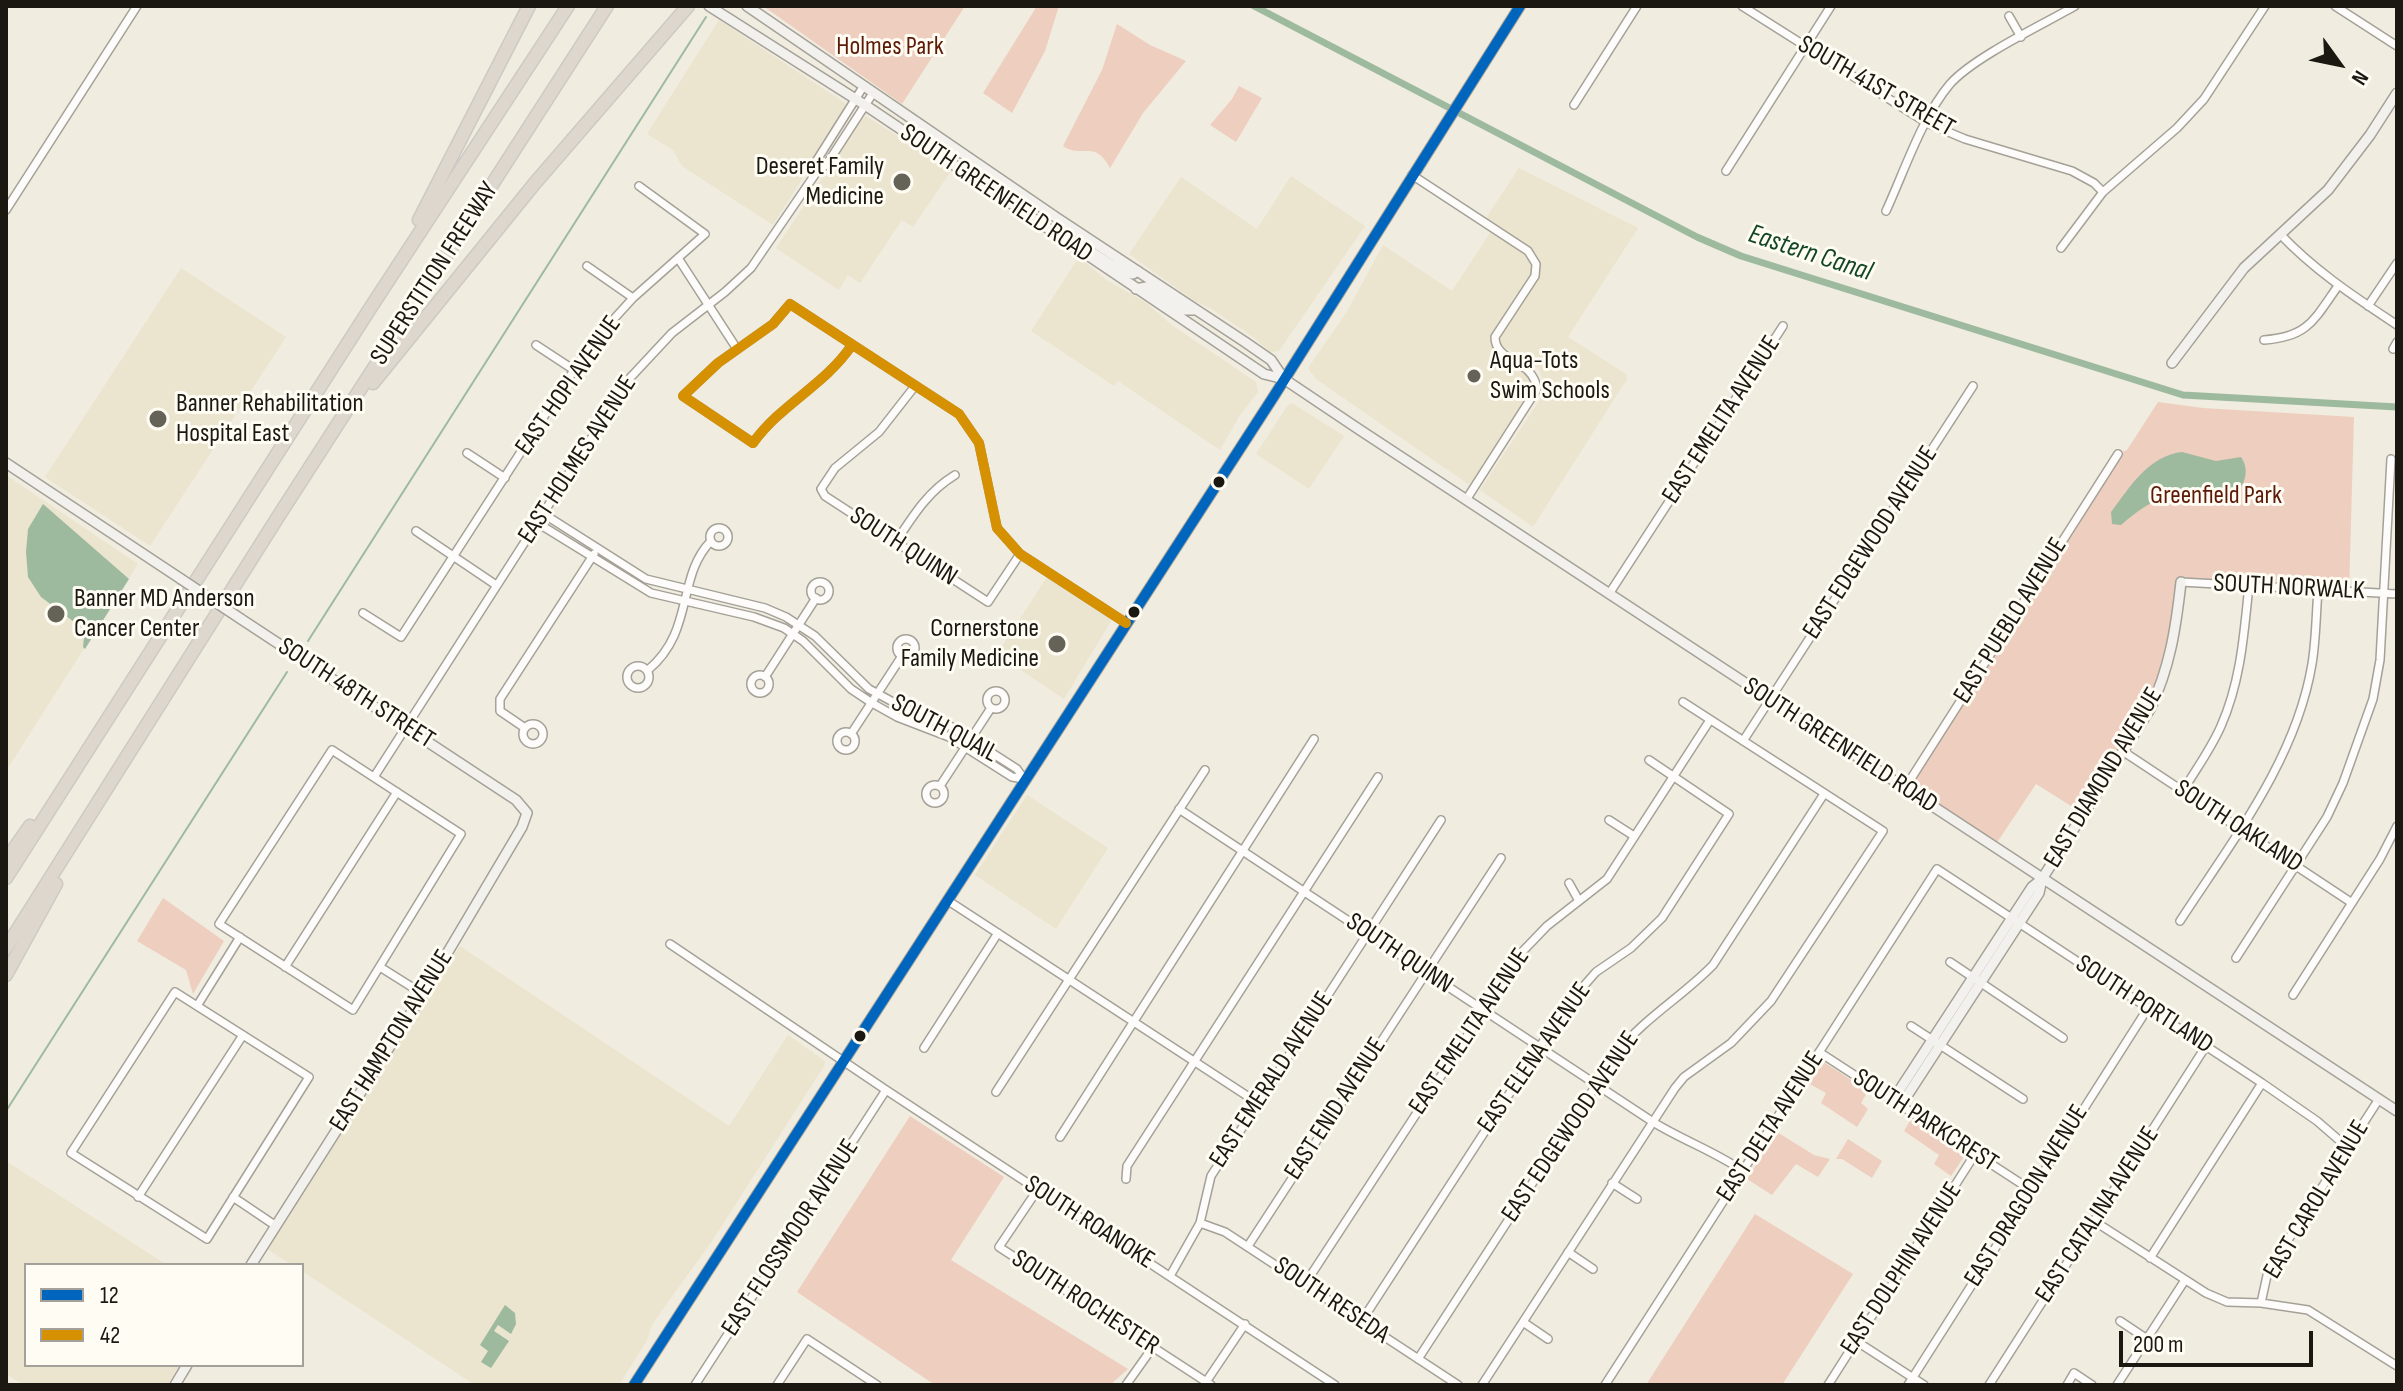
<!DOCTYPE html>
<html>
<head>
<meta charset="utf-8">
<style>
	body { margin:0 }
	#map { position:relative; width:2403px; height:1391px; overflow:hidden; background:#f0ecdf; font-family:"Sofia Sans Condensed",sans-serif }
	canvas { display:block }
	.frame { position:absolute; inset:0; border:8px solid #1a1810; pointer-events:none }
	.legend { position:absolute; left:24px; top:1263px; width:280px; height:104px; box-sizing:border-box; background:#fffcf4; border:2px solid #a3a199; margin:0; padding:10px 14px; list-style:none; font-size:24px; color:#1a1810 }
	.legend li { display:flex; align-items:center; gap:16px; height:40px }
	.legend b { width:40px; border:2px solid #a3a199 }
	.north { position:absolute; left:2299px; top:24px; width:80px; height:80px; -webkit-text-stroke:6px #fffcf4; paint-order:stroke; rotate:123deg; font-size:22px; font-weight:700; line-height:32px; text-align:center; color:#1a1810 }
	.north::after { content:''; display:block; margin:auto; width:28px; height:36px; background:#1a1810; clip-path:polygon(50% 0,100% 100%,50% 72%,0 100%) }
	.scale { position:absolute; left:2119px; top:1331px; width:194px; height:36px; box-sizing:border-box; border:4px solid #1a1810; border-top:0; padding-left:10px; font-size:24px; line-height:28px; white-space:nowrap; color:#1a1810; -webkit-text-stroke:6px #fffcf4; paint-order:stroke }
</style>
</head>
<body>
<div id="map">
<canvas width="2403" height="1391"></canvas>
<div class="frame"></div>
<ul class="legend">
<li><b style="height:10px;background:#0065bd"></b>12</li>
<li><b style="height:10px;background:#d69102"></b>42</li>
</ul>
<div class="north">N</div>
<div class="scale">200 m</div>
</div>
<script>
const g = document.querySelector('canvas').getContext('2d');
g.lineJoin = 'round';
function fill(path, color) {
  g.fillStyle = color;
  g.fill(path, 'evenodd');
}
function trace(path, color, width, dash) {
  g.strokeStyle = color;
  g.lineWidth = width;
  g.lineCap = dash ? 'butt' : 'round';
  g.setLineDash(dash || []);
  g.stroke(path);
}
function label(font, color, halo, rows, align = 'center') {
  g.font = font + ' "Sofia Sans Condensed",sans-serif';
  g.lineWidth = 6;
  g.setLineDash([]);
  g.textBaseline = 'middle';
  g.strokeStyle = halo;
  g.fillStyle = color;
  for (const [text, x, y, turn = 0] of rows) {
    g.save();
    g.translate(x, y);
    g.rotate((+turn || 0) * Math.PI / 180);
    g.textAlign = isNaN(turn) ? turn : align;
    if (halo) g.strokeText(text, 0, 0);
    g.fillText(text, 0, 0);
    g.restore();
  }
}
fill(new Path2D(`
	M 719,20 L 845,103 L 845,111 L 773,225 L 682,166 L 673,150 L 647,134 Z
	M 866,116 L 951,171 L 913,227 L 902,220 L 860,283 L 848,275 L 839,290 L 776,248 L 861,120 Z
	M 1519,168 L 1638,228 L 1568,337 L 1626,374 L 1627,379 L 1533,527 L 1480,490 L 1543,395 L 1545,387 L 1539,369 L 1507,348 L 1500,357 L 1529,376 L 1534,386 L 1473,481 L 1468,484 L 1316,379 L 1308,368 L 1346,313 L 1383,245 L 1452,291 L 1490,233 L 1486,218 Z
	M 1291,176 L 1365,226 L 1279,351 L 1270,352 L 1252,336 L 1210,308 L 1193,300 L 1129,254 L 1181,177 L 1257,229 Z
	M 1079,257 L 1106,280 L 1145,302 L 1173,326 L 1256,382 L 1258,392 L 1240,415 L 1220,450 L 1118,381 L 1114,386 L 1031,331 Z
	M 181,268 L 286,337 L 150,546 L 45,477 Z
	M 1292,403 L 1344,436 L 1309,489 L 1256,454 L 1288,405 Z
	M 6,475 L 138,564 L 6,771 Z
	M 1047,577 L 1109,617 L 1111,621 L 1064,699 L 997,654 Z
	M 1027,795 L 1108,848 L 1056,929 L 975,875 Z
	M 460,946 L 729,1126 L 788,1035 L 825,1061 L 824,1066 L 714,1238 L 653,1323 L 646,1342 L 619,1385 L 475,1385 L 302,1271 L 302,1265 L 292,1265 L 267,1249 Z
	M 6,1161 L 167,1265 L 26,1265 L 26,1365 L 180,1365 L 167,1385 L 24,1385 L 6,1374 Z`), '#ebe4ce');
fill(new Path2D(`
	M 763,6 L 965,6 L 902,104 Z
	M 1037,6 L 1059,6 L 1045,51 L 1012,113 L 983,93 Z
	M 1117,24 L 1150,45 L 1186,61 L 1143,113 L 1110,168 C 1095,139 1082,159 1063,146 L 1102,70 Z
	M 1239,86 L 1262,98 L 1236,142 L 1210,125 L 1232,99 Z
	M 2158,402 L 2203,408 L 2354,417 L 2349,592 L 2181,583 L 2162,684 L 2084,814 L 2036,784 L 1994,847 L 1905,788 L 2118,454 L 2127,450 Z
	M 163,898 L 224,941 L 193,994 L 186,970 L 137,941 Z
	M 1825,1063 L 1868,1091 L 1861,1103 L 1868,1109 L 1857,1127 L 1821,1103 L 1826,1093 L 1808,1083 L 1820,1064 Z
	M 910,1116 L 1004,1177 L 951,1260 L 1128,1369 L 1110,1385 L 935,1385 L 797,1292 Z
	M 1911,1119 L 1961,1153 L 1963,1158 L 1951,1176 L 1934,1164 L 1939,1155 L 1904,1131 Z
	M 1777,1132 L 1814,1155 L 1830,1159 L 1818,1177 L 1796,1164 L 1772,1195 L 1747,1179 Z
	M 1848,1139 L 1882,1161 L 1872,1178 L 1842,1159 L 1836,1159 Z
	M 1755,1214 L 1853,1274 L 1782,1385 L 1646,1385 Z`), '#eecebf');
fill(new Path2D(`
	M 2182,452 L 2216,461 L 2241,457 C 2246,464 2247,472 2244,481 C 2234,505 2214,496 2195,494 C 2187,493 2178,495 2170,496 C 2150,501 2136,512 2121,525 L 2112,524 L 2111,512 C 2130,487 2148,456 2182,452 Z
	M 43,504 L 129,579 L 85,649 L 83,647 L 84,637 L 82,628 L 41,597 L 28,577 L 26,552 L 28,529 Z
	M 505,1305 L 515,1313 L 516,1324 L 511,1334 L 498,1325 L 494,1331 L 509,1341 L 491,1368 L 481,1362 L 488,1351 L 480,1345 Z`), '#9dba9f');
trace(new Path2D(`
	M 308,641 L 706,17
	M 6,1111 L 287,672`), '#9dba9f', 2);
trace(new Path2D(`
	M 1254,6 L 1697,237 L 1741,256 L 2183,395 L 2397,407`), '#9dba9f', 7);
const street = new Path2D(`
	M 1742,6 L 1927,123 L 1965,139 L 2072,171 L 2094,183 L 2103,192
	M 2335,6 L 2397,46
	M 2009,16 L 2021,37
	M 1574,105 L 1637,6
	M 1726,171 L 1831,6
	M 816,173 L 817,160 L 863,87
	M 1412,175 L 1528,251 L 1536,264 L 1535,276 L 1495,337 C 1495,363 1533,358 1537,389 L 1466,500
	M 6,210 L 137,6
	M 1886,211 C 1904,172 1922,117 1950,84 C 1974,57 2042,25 2075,6
	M 2280,234 C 2315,271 2355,297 2397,325
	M 2061,248 L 2103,192 L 2177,128 L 2204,99 L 2265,6
	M 678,258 L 737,349
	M 587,266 L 633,298
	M 2368,306 L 2397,263
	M 2264,340 C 2308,337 2314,320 2338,286
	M 536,345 L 574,370
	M 852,345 C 824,386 782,403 753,443 L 683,396 L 718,363 L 773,324 L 790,304 L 959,414 L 979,443 L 997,528 L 1020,554 L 1126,623
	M 2393,349 L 2397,342
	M 915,386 L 879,432 L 835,468 L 821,489 L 825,496 L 988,602 L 1020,554
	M 467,453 L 505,478
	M 539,517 L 544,527 L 651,593 L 754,617 L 784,628 L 803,641 L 851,689 L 872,703 L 897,717 L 949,737 L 1012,777 L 1024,779
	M 539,517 L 550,518 L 646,579 L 765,608 L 786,617 L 815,636 L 869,689 L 904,708 L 950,726 L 1017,769 L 1024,779
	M710 537a9 9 0 1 1 18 0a9 9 0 1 1-18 0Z
	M 416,531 L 496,585
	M 895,543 C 913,516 927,492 955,475
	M 2181,582 L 2397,594
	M811 591a9 9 0 1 1 18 0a9 9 0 1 1-18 0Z
	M 1609,594 L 1783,326
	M 363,613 L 401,637 L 574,370 L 602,332 L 633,298 L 705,234 L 639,186
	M897 648a9 9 0 1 1 18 0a9 9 0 1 1-18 0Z
	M627 677a11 11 0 1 1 22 0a11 11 0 1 1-22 0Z
	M 648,670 C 695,631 676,577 711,541
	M751 684a9 9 0 1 1 18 0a9 9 0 1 1-18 0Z
	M 765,677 L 816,598
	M987 700a9 9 0 1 1 18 0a9 9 0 1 1-18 0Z
	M523 734a10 10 0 1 1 20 0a10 10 0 1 1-20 0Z
	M 525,728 L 500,711 L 500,699 L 594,554
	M837 741a9 9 0 1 1 18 0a9 9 0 1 1-18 0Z
	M 851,734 L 902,656
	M 1743,741 L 1973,386
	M 332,750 L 461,834 L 353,1010 L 219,924 Z
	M 2124,752 L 2352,903
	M 374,777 L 630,378 L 672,333 L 725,292 L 751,268 L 816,173 L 827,164 L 873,93
	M926 794a9 9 0 1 1 18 0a9 9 0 1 1-18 0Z
	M 940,786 L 991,708
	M 1905,788 L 2118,454
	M 2183,791 C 2196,769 2211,749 2221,726 C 2241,681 2244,633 2249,585
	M 1179,809 L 1653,1122 C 1682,1140 1714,1151 1743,1171
	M 1609,820 L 1634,836
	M 1569,883 L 1579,901
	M 947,900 L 1258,1103
	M 2180,921 C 2232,841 2296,760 2312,664 C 2316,640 2316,615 2318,590
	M 670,944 L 886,1090 L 1335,1385
	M 2236,958 L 2327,817 L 2343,783 L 2373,699 L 2380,660 L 2391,459
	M 1950,962 L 2063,1038
	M 285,967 L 397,792
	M 380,967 L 423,994
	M 175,992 L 309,1077 L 207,1239 L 71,1153 Z
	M 2293,995 L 2380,859 L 2397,826
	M 197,1006 L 240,937
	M 1911,1026 L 2023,1099
	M 924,1048 L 998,933
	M 1819,1052 L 2031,1190
	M 996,1092 L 1205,770
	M 1060,1137 L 1314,739
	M 1126,1179 L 1127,1166 L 1378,777
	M 1612,1183 L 1637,1199
	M 1038,1189 L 999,1247 L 1211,1385
	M 138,1197 L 243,1035
	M 233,1197 L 276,1226
	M 2094,1221 L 2206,1293 L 2227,1302 L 2261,1303 L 2308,1310 L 2397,1366
	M 1200,1223 L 1225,1232 L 1458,1385
	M 1248,1246 L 1501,858
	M 1568,1252 L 1593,1269
	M 2150,1258 L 2262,1083
	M 1170,1276 L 1200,1223 L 1211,1176 L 1441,820
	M 1305,1284 L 1522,952 L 1547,926 L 1607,879 L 1710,720
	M 2261,1303 L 2268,1271 L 2379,1099
	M 2120,1321 L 2147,1339
	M 1361,1322 L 1567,1005 L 1596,972 L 1631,948 L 1662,918 L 1729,814 L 1649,760
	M 1523,1322 L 1548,1339
	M 1856,1341 L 1924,1385
	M 1418,1359 L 1617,1053 C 1644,1018 1682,997 1713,965 L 1824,794
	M 1206,1382 L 1245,1324
	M 695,1385 L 886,1090
	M 777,1385 L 807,1339 L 877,1385
	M 1126,1385 L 1153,1347
	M 1482,1385 L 1675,1088 L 1684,1077 L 1731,1043 L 1771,1001 L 1883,831 L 1683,702
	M 1605,1385 L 1937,869 L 2262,1083 L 2317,1121 L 2347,1147
	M 1828,1385 L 1975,1154
	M 1908,1385 L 2148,1008
	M 1989,1385 L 2206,1046
	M 2067,1385 L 2074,1373 L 2092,1385
	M 2117,1385 L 2185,1280`);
const secondary = new Path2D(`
	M 709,6 L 865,105 L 1264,374 L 1284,379
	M 747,6 L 1057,218 L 1245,342 L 1271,360 L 1284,379 L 1360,430 L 2397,1111
	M 1075,245 C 1096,250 1111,270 1133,274 L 1138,271
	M 1136,289 L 1146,287 L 1183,310 L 1196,310
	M 2172,363 L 2244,268 L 2328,190 L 2370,135 L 2397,93
	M 6,463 L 181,579
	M 241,619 L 516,800 L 527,813 L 522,827 L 423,994 L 251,1265
	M 1893,1100 L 2032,887 L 2042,879
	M 1901,1105 L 2039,893 L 2042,879 L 2150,709 C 2170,668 2176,627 2181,582
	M 175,1385 L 187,1365
	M 634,1385 L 1274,396 L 1520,6`);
const highway = new Path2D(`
	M 419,220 L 529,6
	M 373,383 L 535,183 L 688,6
	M 6,860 L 30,826
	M 6,878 L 371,307 L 568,6
	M 6,948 L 276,520 L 607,6
	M 6,975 L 56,884`);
trace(street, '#a4a198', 10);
trace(secondary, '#a4a198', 12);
trace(highway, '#cccac4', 15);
trace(street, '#fdfcfa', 7);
trace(secondary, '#f3f1ed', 9);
trace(highway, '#ded7ce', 12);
const secondaryBridge = new Path2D(`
	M 181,579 L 241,619`);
trace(secondaryBridge, '#a4a198', 12, []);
trace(secondaryBridge, '#f3f1ed', 9);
trace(new Path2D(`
	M 634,1385 L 1274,396 L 1520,6`), '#0065bd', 10);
trace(new Path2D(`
	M 852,345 C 824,386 782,403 753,443 L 683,396 L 718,363 L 773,324 L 790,304 L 959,414 L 979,443 L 997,528 L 1020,554 L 1126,623`), '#d69102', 10);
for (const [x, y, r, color] of [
	[902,182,10,"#656258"],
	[1474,376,8,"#656258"],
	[158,419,10,"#656258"],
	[1219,482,7,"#1a1810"],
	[1134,612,7,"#1a1810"],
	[56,614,10,"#656258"],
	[1057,644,10,"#656258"],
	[860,1036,7,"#1a1810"]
]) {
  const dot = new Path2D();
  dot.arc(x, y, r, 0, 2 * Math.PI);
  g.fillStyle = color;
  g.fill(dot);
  trace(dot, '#fffcf4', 3);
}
label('26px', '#5c1a07', '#fffcf4', [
	["Holmes Park",890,47],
	["Greenfield Park",2216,496]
]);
label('26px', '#1a1810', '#fffcf4', [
	["SOUTH 41ST STREET",1876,87,30],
	["SOUTH GREENFIELD ROAD",996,194,34],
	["SUPERSTITION FREEWAY",435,274,-57],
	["EAST HOPI AVENUE",569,386,-55],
	["EAST EMELITA AVENUE",1722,420,-57],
	["EAST HOLMES AVENUE",578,460,-57],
	["EAST EDGEWOOD AVENUE",1871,543,-57],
	["SOUTH QUINN",903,547,33],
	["SOUTH NORWALK",2289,588,3],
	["EAST PUEBLO AVENUE",2011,621,-58],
	["SOUTH 48TH STREET",356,694,33],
	["SOUTH QUAIL",944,729,28],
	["SOUTH GREENFIELD ROAD",1840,746,33],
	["EAST DIAMOND AVENUE",2104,778,-59],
	["SOUTH OAKLAND",2238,827,33],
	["SOUTH QUINN",1399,954,34],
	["SOUTH PORTLAND",2144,1005,33],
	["EAST EMELITA AVENUE",1470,1032,-56],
	["EAST HAMPTON AVENUE",392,1041,-58],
	["EAST ELENA AVENUE",1535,1058,-55],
	["EAST EMERALD AVENUE",1272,1080,-57],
	["EAST ENID AVENUE",1336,1109,-57],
	["SOUTH PARKCREST",1925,1121,33],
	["EAST EDGEWOOD AVENUE",1571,1127,-56],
	["EAST DELTA AVENUE",1771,1127,-57],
	["EAST DRAGOON AVENUE",2027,1196,-58],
	["EAST CAROL AVENUE",2317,1200,-59],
	["EAST CATALINA AVENUE",2098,1215,-57],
	["SOUTH ROANOKE",1089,1223,33],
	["EAST FLOSSMOOR AVENUE",791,1238,-57],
	["EAST DOLPHIN AVENUE",1902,1269,-57],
	["SOUTH RESEDA",1331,1301,34],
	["SOUTH ROCHESTER",1085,1303,33]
]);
label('26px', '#1a1810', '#fffcf4', [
	["Deseret Family",884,167,"right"],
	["Medicine",884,197,"right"],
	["Aqua-Tots",1490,361],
	["Swim Schools",1490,391],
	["Banner Rehabilitation",176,404],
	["Hospital East",176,434],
	["Banner MD Anderson",74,599],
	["Cancer Center",74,629],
	["Cornerstone",1039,629,"right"],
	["Family Medicine",1039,659,"right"]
], 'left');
label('italic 28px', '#134724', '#fffcf4', [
	["Eastern Canal",1810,254,18]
]);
</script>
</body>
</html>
